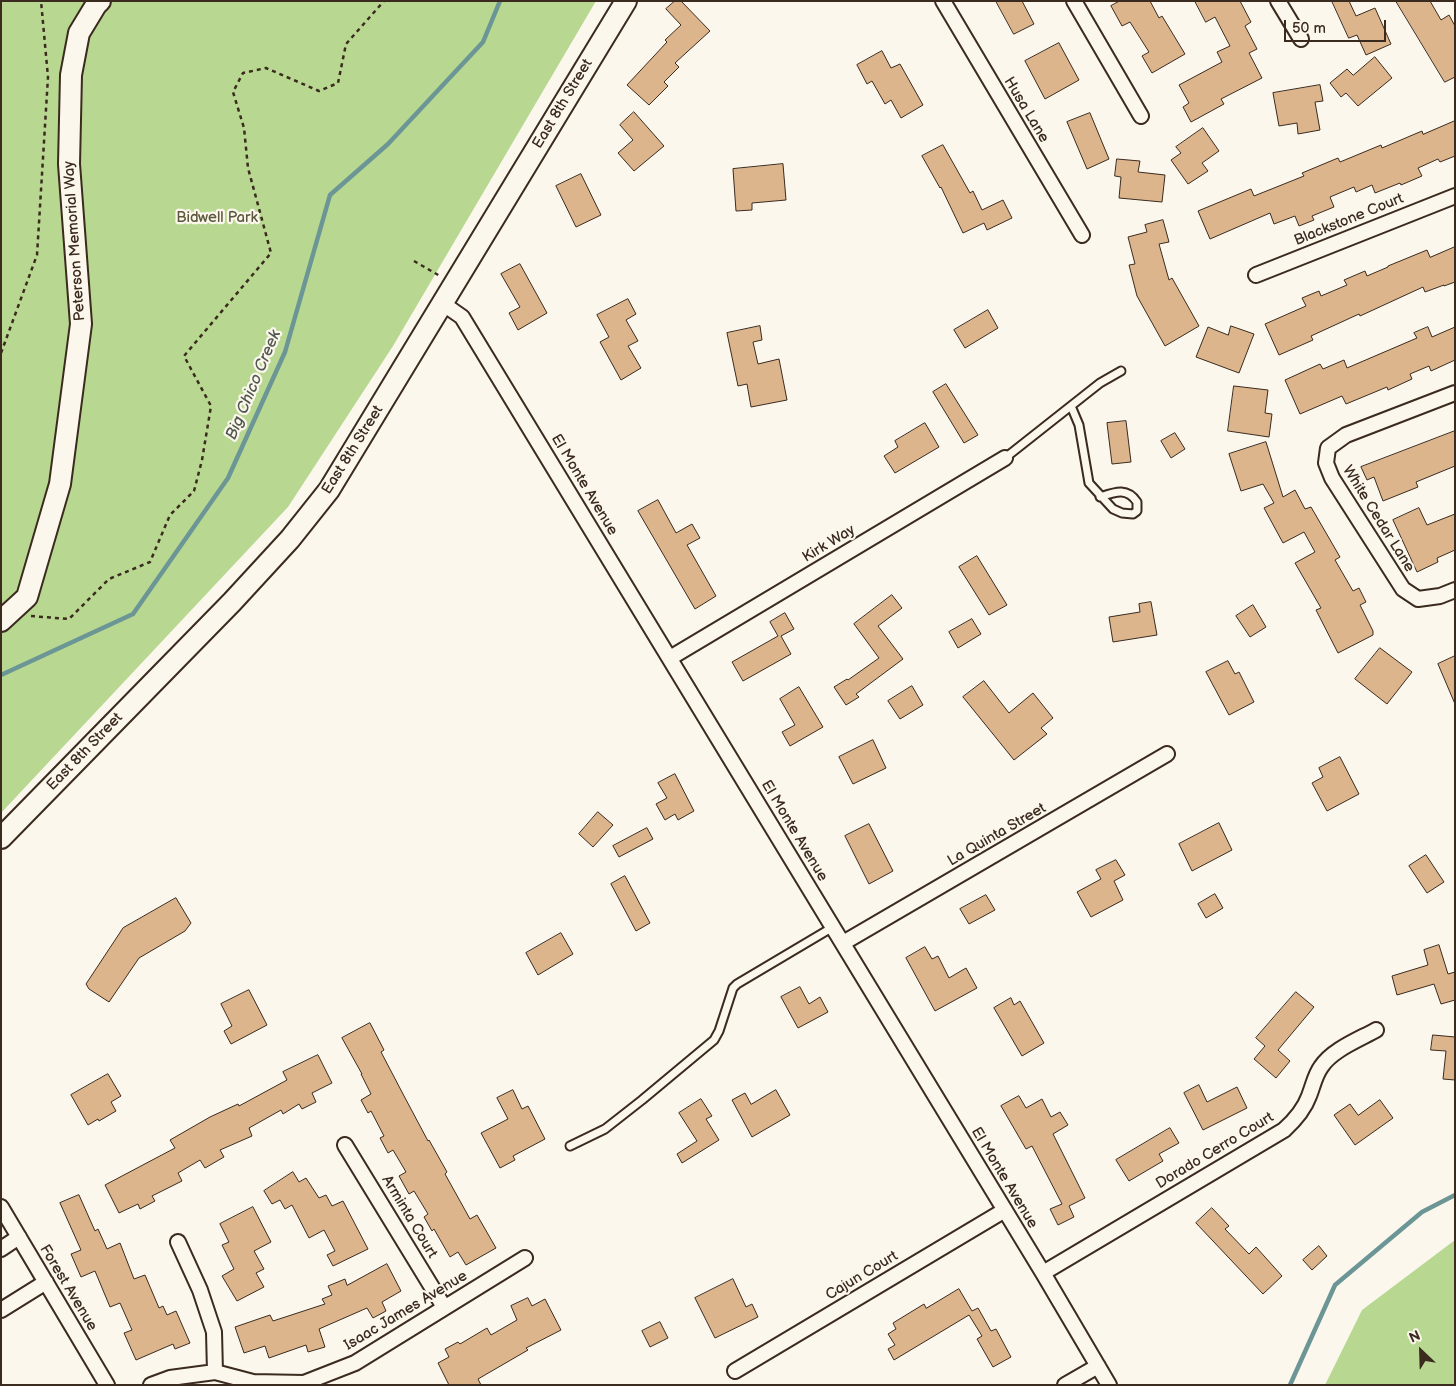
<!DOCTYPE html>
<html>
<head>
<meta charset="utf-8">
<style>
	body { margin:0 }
	#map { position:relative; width:1456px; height:1386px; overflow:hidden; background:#fbf7ec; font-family:"Balsamiq Sans",sans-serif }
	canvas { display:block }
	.frame { position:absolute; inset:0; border:2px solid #3b2a1e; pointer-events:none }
	.north { position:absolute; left:1396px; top:1326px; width:50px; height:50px; -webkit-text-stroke:4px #fbf7ec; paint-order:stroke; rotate:336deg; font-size:14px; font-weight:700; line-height:20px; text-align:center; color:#3b2a1e }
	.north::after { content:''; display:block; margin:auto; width:18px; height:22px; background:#3b2a1e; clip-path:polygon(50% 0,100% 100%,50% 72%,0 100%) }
	.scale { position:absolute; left:1284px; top:20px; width:102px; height:22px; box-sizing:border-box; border:2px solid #3b2a1e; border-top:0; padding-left:6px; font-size:15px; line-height:18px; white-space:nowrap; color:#3b2a1e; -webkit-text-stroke:4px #fbf7ec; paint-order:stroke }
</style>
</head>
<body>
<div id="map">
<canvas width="1456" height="1386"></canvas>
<div class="frame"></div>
<div class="north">N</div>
<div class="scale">50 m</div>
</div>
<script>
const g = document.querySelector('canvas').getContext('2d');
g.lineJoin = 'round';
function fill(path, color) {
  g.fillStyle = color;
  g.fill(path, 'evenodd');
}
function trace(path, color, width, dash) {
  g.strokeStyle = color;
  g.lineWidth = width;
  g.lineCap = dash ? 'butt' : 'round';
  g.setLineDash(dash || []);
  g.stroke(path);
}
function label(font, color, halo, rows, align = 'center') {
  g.font = font + ' "Balsamiq Sans",sans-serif';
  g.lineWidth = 4.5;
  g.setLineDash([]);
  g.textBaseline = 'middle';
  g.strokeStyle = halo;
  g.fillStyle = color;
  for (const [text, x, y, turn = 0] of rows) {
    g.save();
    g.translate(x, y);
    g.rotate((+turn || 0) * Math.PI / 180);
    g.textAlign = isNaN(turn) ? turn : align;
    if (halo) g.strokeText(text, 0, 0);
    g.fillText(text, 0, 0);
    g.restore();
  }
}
fill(new Path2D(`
	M 1,1 L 596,1 L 393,346 L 288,507 L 1,813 Z
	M 1455,1240 L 1455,1385 L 1325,1385 L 1362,1310 Z`), '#b8d891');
trace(new Path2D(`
	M 1,675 L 133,614 L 228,478 L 285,352 L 330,195 L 388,144 L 483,42 L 500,1
	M 1290,1385 L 1335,1285 L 1422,1212 L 1455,1195`), '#6c9696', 4.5);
const building = new Path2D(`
	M 675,1 L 681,1 L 710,31 L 675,63 L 679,67 L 664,82 L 668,86 L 649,105 L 627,85 L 667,42 L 665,40 L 681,25 L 666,9 Z
	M 996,1 L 1022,1 L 1034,24 L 1014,34 Z
	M 1120,1 L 1150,1 L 1159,18 L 1162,16 L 1185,54 L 1152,73 L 1142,56 L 1149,52 L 1130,22 L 1122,26 L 1111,6 Z
	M 1195,1 L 1240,1 L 1251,22 L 1245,26 L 1257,49 L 1249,53 L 1262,78 L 1221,99 L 1224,104 L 1191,122 L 1183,107 L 1189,103 L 1179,85 L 1222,62 L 1217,52 L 1230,46 L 1215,17 L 1206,22 Z
	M 1332,1 L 1349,1 L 1356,16 L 1375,8 L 1391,44 L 1366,55 L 1357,35 L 1349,38 Z
	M 1396,1 L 1430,1 L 1441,20 L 1449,15 L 1455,26 L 1455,77 L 1445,82 Z
	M 1059,43 L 1079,80 L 1045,99 L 1025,61 Z
	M 882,51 L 891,68 L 900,64 L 923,105 L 901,118 L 891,100 L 885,104 L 872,81 L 867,84 L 857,65 Z
	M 1375,57 L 1392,78 L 1358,106 L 1346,93 L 1341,97 L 1330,83 L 1347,69 L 1353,75 Z
	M 1320,85 L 1323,101 L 1315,102 L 1320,130 L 1298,134 L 1297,123 L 1279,126 L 1273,93 Z
	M 634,112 L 664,146 L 634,171 L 618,153 L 633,140 L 620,125 Z
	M 1090,113 L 1109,159 L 1087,169 L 1067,122 Z
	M 1455,121 L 1455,156 L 1440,162 L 1438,159 L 1418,168 L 1422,176 L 1401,185 L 1400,183 L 1375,193 L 1372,185 L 1356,192 L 1354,187 L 1330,197 L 1334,207 L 1312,216 L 1314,220 L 1299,226 L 1295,216 L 1274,224 L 1270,213 L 1210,239 L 1198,211 L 1251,189 L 1254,196 L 1304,176 L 1302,173 L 1338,158 L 1340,162 L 1381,145 L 1382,148 L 1422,131 L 1423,134 Z
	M 1203,128 L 1219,151 L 1202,163 L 1208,171 L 1188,184 L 1171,160 L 1181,153 L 1176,147 Z
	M 943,145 L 970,193 L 973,191 L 982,210 L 1003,200 L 1012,218 L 987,230 L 984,223 L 963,233 L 941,187 L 940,188 L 922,156 Z
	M 1117,159 L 1140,161 L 1138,172 L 1165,175 L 1162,202 L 1119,198 L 1121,177 L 1115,176 Z
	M 783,164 L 786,200 L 752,203 L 752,210 L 736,211 L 733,169 Z
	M 581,174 L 601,215 L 576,227 L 556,186 Z
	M 1163,220 L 1169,242 L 1159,244 L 1169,280 L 1172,278 L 1199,326 L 1165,346 L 1137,296 L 1129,265 L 1135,264 L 1128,237 L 1147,232 L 1145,225 Z
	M 1455,247 L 1455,282 L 1444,286 L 1444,285 L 1425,292 L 1423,287 L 1360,316 L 1359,314 L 1311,336 L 1313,340 L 1279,355 L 1265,324 L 1306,306 L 1302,298 L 1319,291 L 1321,296 L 1347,285 L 1344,280 L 1365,271 L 1367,276 L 1388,267 L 1388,266 L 1427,250 L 1430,257 Z
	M 520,264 L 547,313 L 518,330 L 509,313 L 520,307 L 501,274 Z
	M 628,299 L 636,314 L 626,320 L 638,341 L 628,346 L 641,368 L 621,380 L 600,342 L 609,337 L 597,315 Z
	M 988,310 L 998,328 L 965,348 L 954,330 Z
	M 760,326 L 762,340 L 753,342 L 758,364 L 779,359 L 787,400 L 751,407 L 747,384 L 738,386 L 727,333 Z
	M 1231,326 L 1254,334 L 1239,373 L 1196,357 L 1208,327 L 1228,335 Z
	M 1428,327 L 1432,337 L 1455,327 L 1455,360 L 1431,371 L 1429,366 L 1410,374 L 1412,379 L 1388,390 L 1387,387 L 1346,404 L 1342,396 L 1300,414 L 1285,380 L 1320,364 L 1323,369 L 1344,360 L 1347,368 L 1417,338 L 1414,333 Z
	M 946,384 L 978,435 L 964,443 L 933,392 Z
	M 1234,386 L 1268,390 L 1265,413 L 1272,414 L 1269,437 L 1228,431 Z
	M 1126,421 L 1131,462 L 1112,464 L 1107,423 Z
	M 925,423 L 939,447 L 895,473 L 884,456 L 898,447 L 895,441 Z
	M 1455,431 L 1455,466 L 1416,482 L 1418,487 L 1383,501 L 1374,477 L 1367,480 L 1361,467 Z
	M 1175,433 L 1185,449 L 1171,458 L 1161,441 Z
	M 1266,442 L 1283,497 L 1295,490 L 1305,509 L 1311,507 L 1340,557 L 1335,560 L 1353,591 L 1359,588 L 1366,602 L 1360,605 L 1373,631 L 1373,635 L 1338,653 L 1316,610 L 1321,608 L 1295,563 L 1315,552 L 1304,532 L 1283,543 L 1264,508 L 1274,503 L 1263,484 L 1241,491 L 1229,454 Z
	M 658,500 L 676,533 L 692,524 L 700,538 L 687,545 L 716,596 L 695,609 L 638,511 Z
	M 1419,508 L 1427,525 L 1455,514 L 1455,550 L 1437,558 L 1438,562 L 1417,572 L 1393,520 Z
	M 977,556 L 1007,605 L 989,615 L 959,567 Z
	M 892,595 L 902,608 L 878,626 L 903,659 L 856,694 L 859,697 L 846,705 L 834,687 L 847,679 L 848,680 L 879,658 L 854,624 Z
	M 1151,602 L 1157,635 L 1113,642 L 1109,617 L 1140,612 L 1139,604 Z
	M 1253,605 L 1266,627 L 1250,637 L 1236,616 Z
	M 785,613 L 794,629 L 781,636 L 791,654 L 743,681 L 732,662 L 778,636 L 770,622 Z
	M 972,619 L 981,634 L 958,648 L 949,632 Z
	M 1380,648 L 1412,672 L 1387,704 L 1355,679 Z
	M 1455,656 L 1455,704 L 1438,664 Z
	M 1228,661 L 1235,674 L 1239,672 L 1254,702 L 1229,715 L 1206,672 Z
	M 984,681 L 1009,713 L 1033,693 L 1053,718 L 1041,728 L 1047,734 L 1014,760 L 963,697 Z
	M 912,686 L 923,705 L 900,719 L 888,701 Z
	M 799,687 L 823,727 L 790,746 L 782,732 L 795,725 L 780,699 Z
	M 873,740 L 886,768 L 853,784 L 839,757 Z
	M 1340,757 L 1359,794 L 1327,811 L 1312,783 L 1323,777 L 1319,768 Z
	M 675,774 L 694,811 L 678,820 L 675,814 L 665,820 L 656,804 L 667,798 L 658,783 Z
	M 598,812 L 613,825 L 593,847 L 579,834 Z
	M 1219,823 L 1232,850 L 1192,871 L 1179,844 Z
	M 869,824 L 893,871 L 869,884 L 845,836 Z
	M 647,828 L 653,839 L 619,857 L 613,846 Z
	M 1426,855 L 1444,882 L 1427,893 L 1409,866 Z
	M 1116,860 L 1125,875 L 1114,881 L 1123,900 L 1091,917 L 1077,892 L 1101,879 L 1096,870 Z
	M 625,876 L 650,923 L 636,931 L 611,884 Z
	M 1215,894 L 1223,908 L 1206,918 L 1198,904 Z
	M 986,895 L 995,910 L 969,924 L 960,909 Z
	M 176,898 L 191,923 L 185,931 L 139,958 L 109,1002 L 89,989 L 86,984 L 123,928 Z
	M 561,933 L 573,954 L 538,975 L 526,953 Z
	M 1439,945 L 1448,974 L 1455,972 L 1455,1000 L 1441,1004 L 1434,984 L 1397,995 L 1392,976 L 1428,965 L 1424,950 Z
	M 925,947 L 932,959 L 938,956 L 949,978 L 966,968 L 977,988 L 935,1011 L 906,958 Z
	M 800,987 L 809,1004 L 820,997 L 828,1012 L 798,1028 L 781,997 Z
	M 249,990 L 267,1025 L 231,1044 L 224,1031 L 232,1026 L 221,1004 Z
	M 1296,992 L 1314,1007 L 1278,1050 L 1290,1061 L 1276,1078 L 1254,1059 L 1265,1046 L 1256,1038 Z
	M 1011,998 L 1014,1005 L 1020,1001 L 1044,1043 L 1022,1056 L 994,1008 Z
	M 370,1023 L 384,1050 L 381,1052 L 403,1094 L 428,1141 L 429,1140 L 447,1172 L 445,1174 L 470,1219 L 477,1215 L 496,1248 L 466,1265 L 458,1252 L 450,1257 L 434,1229 L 432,1231 L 424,1217 L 428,1214 L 414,1191 L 409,1194 L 399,1176 L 406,1172 L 393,1150 L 388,1153 L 380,1138 L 384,1136 L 371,1111 L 368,1113 L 361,1100 L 371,1094 L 361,1074 L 362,1074 L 342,1038 Z
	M 1433,1035 L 1455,1037 L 1455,1080 L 1443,1079 L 1446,1051 L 1431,1050 Z
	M 318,1055 L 332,1083 L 312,1093 L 316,1102 L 302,1109 L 299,1104 L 283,1114 L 281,1110 L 249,1128 L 252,1136 L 220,1150 L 224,1157 L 205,1168 L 200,1160 L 178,1173 L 182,1181 L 152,1196 L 155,1201 L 140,1209 L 138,1204 L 119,1213 L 105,1185 L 175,1148 L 170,1140 L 210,1117 L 238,1104 L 239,1106 L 287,1080 L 283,1072 Z
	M 108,1074 L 121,1096 L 111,1102 L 116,1111 L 99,1121 L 98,1119 L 88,1125 L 71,1095 Z
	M 1199,1085 L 1207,1102 L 1237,1087 L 1247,1108 L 1203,1130 L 1184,1093 Z
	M 513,1090 L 522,1109 L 528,1106 L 545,1139 L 513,1156 L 515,1160 L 500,1168 L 481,1133 L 508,1119 L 497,1098 Z
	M 776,1090 L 790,1115 L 752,1137 L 732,1100 L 745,1093 L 751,1104 Z
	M 1019,1096 L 1026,1108 L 1042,1099 L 1051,1117 L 1060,1112 L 1068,1125 L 1053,1134 L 1085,1198 L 1069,1206 L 1074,1217 L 1058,1225 L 1050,1209 L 1062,1204 L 1032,1146 L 1026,1149 L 1001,1106 Z
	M 701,1099 L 712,1116 L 706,1119 L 719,1140 L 682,1163 L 677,1154 L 697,1141 L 679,1113 Z
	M 1380,1100 L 1393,1118 L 1355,1145 L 1334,1115 L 1350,1104 L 1358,1115 Z
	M 1170,1128 L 1179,1143 L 1159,1154 L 1163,1161 L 1129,1181 L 1116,1160 Z
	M 293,1172 L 299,1182 L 306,1178 L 319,1198 L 326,1195 L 332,1206 L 343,1201 L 368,1249 L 333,1266 L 327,1255 L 335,1251 L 324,1230 L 309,1238 L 292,1205 L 285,1209 L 280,1200 L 272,1204 L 264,1191 Z
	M 79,1195 L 95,1231 L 98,1229 L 107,1249 L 120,1243 L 134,1279 L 145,1275 L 159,1308 L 163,1306 L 167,1315 L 176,1311 L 190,1343 L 175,1349 L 173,1344 L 136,1360 L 124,1333 L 132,1330 L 120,1303 L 110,1307 L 95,1271 L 81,1277 L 71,1254 L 81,1250 L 60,1203 Z
	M 253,1207 L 271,1242 L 254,1251 L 264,1269 L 256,1273 L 264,1287 L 237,1301 L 222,1276 L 234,1269 L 222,1245 L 229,1242 L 220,1224 Z
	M 1212,1208 L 1229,1226 L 1225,1229 L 1249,1254 L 1256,1247 L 1282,1276 L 1263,1294 L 1196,1223 Z
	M 1319,1246 L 1327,1256 L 1312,1270 L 1303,1260 Z
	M 387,1264 L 401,1291 L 382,1302 L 386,1311 L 373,1318 L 367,1308 L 319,1329 L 325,1347 L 308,1352 L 306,1345 L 269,1358 L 265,1346 L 244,1353 L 235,1327 L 270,1315 L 273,1321 L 325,1304 L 322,1299 L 332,1295 L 328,1286 L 345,1279 L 347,1285 Z
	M 733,1279 L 746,1307 L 752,1304 L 758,1317 L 715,1338 L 695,1298 Z
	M 959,1289 L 972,1311 L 978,1308 L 991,1331 L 996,1329 L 1011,1357 L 993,1367 L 977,1339 L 982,1336 L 969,1315 L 894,1360 L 888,1349 L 895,1345 L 888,1334 L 896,1329 L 893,1323 L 924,1304 L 926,1308 Z
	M 528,1298 L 532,1306 L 545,1299 L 561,1330 L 526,1348 L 528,1350 L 478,1379 L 481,1385 L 449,1385 L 438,1363 L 449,1357 L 445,1349 L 458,1342 L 460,1344 L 487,1328 L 491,1335 L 517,1320 L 511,1306 Z
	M 660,1322 L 668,1338 L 650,1347 L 642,1331 Z`);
fill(building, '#dcb58d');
trace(building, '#3b2a1e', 1);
const lane = new Path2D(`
	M 1071,406 L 1079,425 L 1089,483 L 1113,509 L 1122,513 L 1133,514 L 1137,511 L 1137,502 C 1127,487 1115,492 1100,497
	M 1005,458 L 1100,383 L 1121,371
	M 570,1146 L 605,1129 L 642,1100 L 714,1040 L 719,1031 L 733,988 L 737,984 L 833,927`);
const street = new Path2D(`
	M 943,1 L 1082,235
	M 1074,1 L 1141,116
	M 1278,1 L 1301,39
	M 1256,275 L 1455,196
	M 442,303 L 462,317 L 1043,1273 L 1109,1385
	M 1455,393 L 1346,435 L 1328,448 L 1326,463 L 1332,478 L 1403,589 L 1418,599 L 1440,596 L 1455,590
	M 670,658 L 1005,458
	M 843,943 L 1167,754
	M 345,1145 L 444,1307
	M 1,1207 L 107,1385
	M 178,1242 L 200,1290 L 214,1332 L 215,1372
	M 1,1249 L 19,1237
	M 1043,1273 L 1284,1130 C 1295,1120 1304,1110 1309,1096 C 1313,1086 1315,1075 1321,1067 C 1332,1050 1358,1040 1376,1030
	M 1,1310 L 46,1282
	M 735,1371 L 1005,1210
	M 151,1385 L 170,1378 L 215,1372 L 253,1382 L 304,1383 L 355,1363 L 525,1258
	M 1065,1385 L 1098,1366`);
const secondary = new Path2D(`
	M 1,621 L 27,597 L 60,484 L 81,324 L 69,164 L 71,75 L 79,33 L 96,5 L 100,1
	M 1,838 L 232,602 L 290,539 L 329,490 L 626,1`);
trace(lane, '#3b2a1e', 11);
trace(street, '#3b2a1e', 18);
trace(secondary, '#3b2a1e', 24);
trace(new Path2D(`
	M 414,261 L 440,276
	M 1,353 L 37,255 L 48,77 L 41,1
	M 31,616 L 69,619 L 109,579 L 150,562 L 170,515 L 194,491 L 202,460 L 211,406 L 184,356 L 271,253 L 248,168 L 244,128 L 233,92 L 243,73 L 266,68 L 319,91 L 338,83 L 346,44 L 384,1`), '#3b2a1e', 2.5, [4, 4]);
trace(lane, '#fbf7ec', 7);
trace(street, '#fbf7ec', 14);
trace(secondary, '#fbf7ec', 20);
label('15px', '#3b2a1e', '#fbf7ec', [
	["East 8th Street",563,104,-59],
	["Husa Lane",1026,110,59],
	["Blackstone Court",1349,220,-22],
	["Peterson Memorial Way",75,241,-94],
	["East 8th Street",353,450,-58],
	["El Monte Avenue",584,485,59],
	["White Cedar Lane",1378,519,58],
	["Kirk Way",829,544,-31],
	["East 8th Street",85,752,-46],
	["El Monte Avenue",794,831,59],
	["La Quinta Street",997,835,-30],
	["Dorado Cerro Court",1215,1151,-31],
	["El Monte Avenue",1004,1178,59],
	["Arminta Court",409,1217,59],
	["Cajun Court",862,1276,-31],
	["Forest Avenue",68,1288,59],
	["Isaac James Avenue",406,1311,-31]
]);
label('15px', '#5a563b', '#fbf7ec', [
	["Bidwell Park",217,218]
]);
label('italic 16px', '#505750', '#fbf7ec', [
	["Big Chico Creek",254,385,-67]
]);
</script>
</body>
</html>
